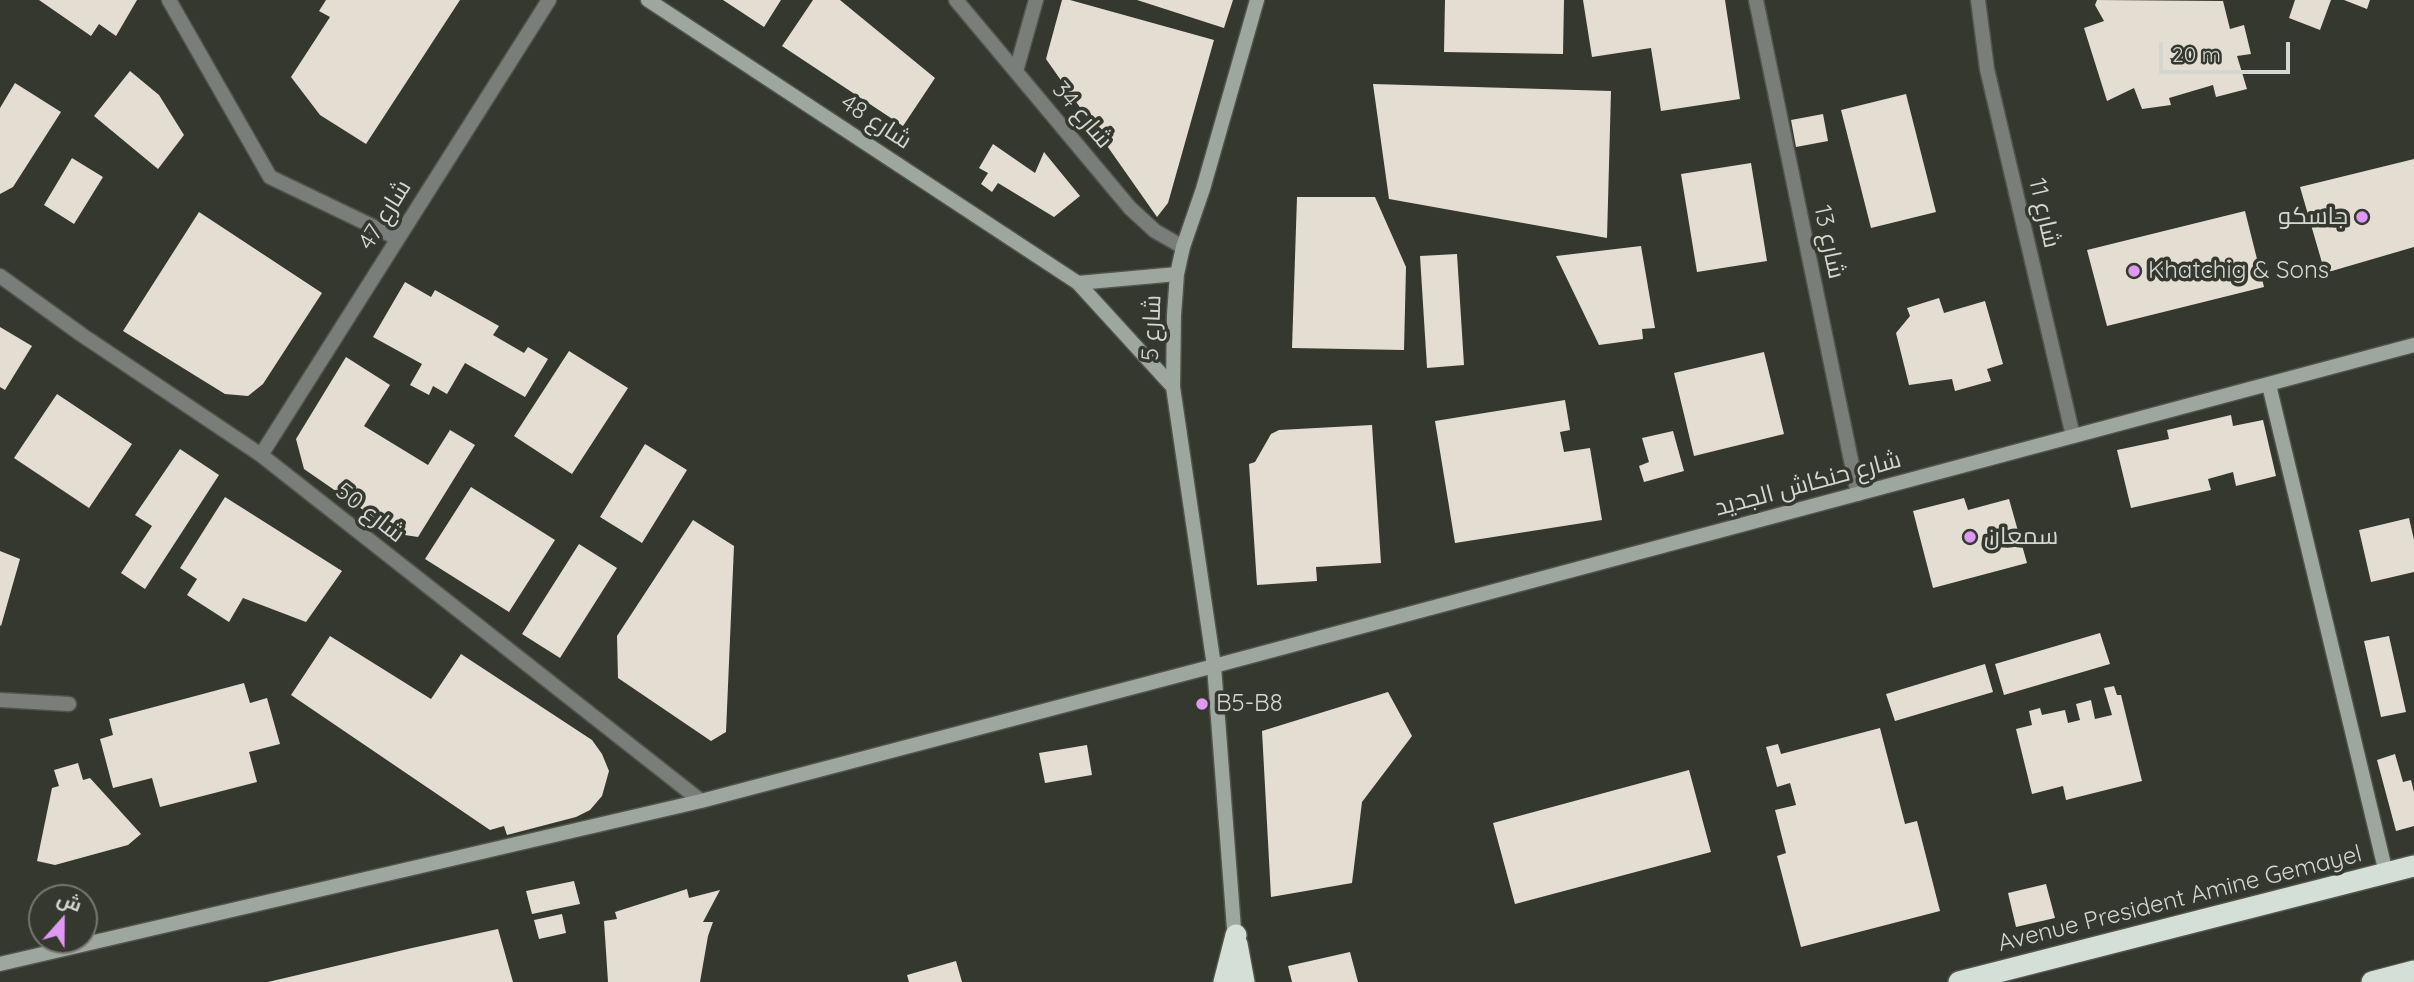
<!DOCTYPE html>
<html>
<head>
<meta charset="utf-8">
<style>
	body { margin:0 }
	#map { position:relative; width:2414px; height:982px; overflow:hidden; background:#35382e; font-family:Quicksand,Cairo,sans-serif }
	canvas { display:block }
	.north { position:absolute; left:28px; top:884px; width:70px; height:70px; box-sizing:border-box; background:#35382e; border:2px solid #75776f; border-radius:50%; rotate:21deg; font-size:19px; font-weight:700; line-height:28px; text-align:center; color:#d4d6d0 }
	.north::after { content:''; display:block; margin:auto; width:24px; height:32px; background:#dd99f4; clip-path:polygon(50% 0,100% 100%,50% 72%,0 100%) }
	.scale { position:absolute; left:2159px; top:42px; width:131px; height:32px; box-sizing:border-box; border:4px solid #d4d6d0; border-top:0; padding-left:9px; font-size:21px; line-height:24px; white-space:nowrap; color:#d4d6d0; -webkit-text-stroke:5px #35382e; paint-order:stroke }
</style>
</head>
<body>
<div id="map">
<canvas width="2414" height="982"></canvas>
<div class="north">ش</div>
<div class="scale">20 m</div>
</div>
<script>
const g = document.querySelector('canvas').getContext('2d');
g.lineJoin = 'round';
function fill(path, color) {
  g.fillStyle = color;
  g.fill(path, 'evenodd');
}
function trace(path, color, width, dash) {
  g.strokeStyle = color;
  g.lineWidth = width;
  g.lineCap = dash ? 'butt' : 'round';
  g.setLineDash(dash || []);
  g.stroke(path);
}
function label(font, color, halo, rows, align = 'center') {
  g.font = font + ' Quicksand,Cairo,sans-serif';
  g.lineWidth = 7;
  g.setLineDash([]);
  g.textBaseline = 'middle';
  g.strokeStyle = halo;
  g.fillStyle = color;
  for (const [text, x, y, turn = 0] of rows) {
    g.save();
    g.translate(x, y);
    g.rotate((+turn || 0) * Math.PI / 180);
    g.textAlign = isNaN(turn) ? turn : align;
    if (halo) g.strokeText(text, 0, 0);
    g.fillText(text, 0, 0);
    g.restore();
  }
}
fill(new Path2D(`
	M 39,0 L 137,0 L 116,36 L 99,24 L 91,36 Z
	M 326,0 L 460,0 L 366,144 L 320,115 L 291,77 L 330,17 L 319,11 Z
	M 723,0 L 781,0 L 764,27 Z
	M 813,0 L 840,0 L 935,78 L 903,126 L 782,46 Z
	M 1062,0 L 1070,0 L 1214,40 L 1168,203 L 1157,217 L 1046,59 Z
	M 1137,0 L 1233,0 L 1224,28 Z
	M 1445,0 L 1564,0 L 1563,54 L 1444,52 Z
	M 1583,0 L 1725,0 L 1740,99 L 1661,111 L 1651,48 L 1592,57 Z
	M 2097,0 L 2223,1 L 2230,29 L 2244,25 L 2251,54 L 2237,56 L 2247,89 L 2216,97 L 2213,85 L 2169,98 L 2171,105 L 2142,109 L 2134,88 L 2107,101 L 2084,28 L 2104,21 L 2095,5 Z
	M 2295,0 L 2331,0 L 2320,30 L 2289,18 Z
	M 2344,0 L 2370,0 L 2367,9 Z
	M 130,71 L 159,95 L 184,135 L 158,169 L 94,116 Z
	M 15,83 L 61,112 L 13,187 L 0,194 L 0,108 Z
	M 1373,84 L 1611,91 L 1607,238 L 1389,199 Z
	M 1906,94 L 1936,212 L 1871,228 L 1841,110 Z
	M 1823,114 L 1828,141 L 1796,147 L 1791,120 Z
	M 993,144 L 1035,173 L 1044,152 L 1080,196 L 1054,217 L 998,183 L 992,192 L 981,184 L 988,173 L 979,168 Z
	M 72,158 L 103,177 L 74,224 L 44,205 Z
	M 2414,159 L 2414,247 L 2325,273 L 2300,187 Z
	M 1751,163 L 1767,261 L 1697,272 L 1681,174 Z
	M 1297,197 L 1375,197 L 1406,267 L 1404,350 L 1292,348 Z
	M 2245,211 L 2264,287 L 2107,326 L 2087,250 Z
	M 199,212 L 322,293 L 263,384 L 248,396 L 225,394 L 123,331 Z
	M 1641,246 L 1655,328 L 1642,329 L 1643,339 L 1599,345 L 1556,256 Z
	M 1457,254 L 1464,365 L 1427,368 L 1420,256 Z
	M 405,282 L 431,297 L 435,290 L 499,326 L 493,335 L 524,353 L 528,347 L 548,359 L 525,397 L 465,363 L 447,394 L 433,386 L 429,395 L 410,385 L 422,364 L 373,337 Z
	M 1939,298 L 1944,313 L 1985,301 L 2003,364 L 1987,369 L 1991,381 L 1955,391 L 1952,379 L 1909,385 L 1896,333 L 1910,316 L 1907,308 Z
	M 0,327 L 32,346 L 5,390 L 0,387 Z
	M 569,351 L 628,388 L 572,474 L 514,436 Z
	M 1764,352 L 1784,434 L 1694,456 L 1674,373 Z
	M 346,357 L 390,385 L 364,426 L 428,465 L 450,430 L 475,445 L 418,537 L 398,534 L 304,469 L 296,439 Z
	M 57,394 L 132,444 L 89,508 L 14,458 Z
	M 1565,400 L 1570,430 L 1560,432 L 1564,452 L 1590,448 L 1602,520 L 1455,543 L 1435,421 Z
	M 2231,415 L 2233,426 L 2263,420 L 2276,476 L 2236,486 L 2233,472 L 2208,479 L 2211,490 L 2131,508 L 2117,450 L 2169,439 L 2167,430 Z
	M 1372,425 L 1381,563 L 1316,567 L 1317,581 L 1257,585 L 1249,464 L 1255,462 L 1271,434 L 1279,430 Z
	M 1673,431 L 1684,471 L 1644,482 L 1639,466 L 1649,462 L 1642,438 Z
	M 645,444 L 687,470 L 642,543 L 600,517 Z
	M 180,449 L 219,475 L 145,589 L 121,573 L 152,526 L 135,515 Z
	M 471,487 L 555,540 L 509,612 L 425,559 Z
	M 225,497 L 342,571 L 306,622 L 243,598 L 229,622 L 187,595 L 197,579 L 180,568 Z
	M 1964,498 L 1968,510 L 2009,499 L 2027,563 L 1933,588 L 1913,511 Z
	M 2409,518 L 2414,540 L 2414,572 L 2371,582 L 2359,530 Z
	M 693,520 L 734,546 L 726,732 L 711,741 L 618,678 L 617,636 Z
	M 579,544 L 617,568 L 560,658 L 522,634 Z
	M 0,551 L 20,559 L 1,626 L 0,625 Z
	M 2100,633 L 2110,664 L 2004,695 L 1995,664 Z
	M 330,636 L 431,699 L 461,654 L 592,740 L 602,754 L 609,771 L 602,796 L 590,810 L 576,817 L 507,835 L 504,826 L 490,830 L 291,695 Z
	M 2389,636 L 2406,712 L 2381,717 L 2364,641 Z
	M 1985,664 L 1993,692 L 1895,721 L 1886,694 Z
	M 244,683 L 250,703 L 267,698 L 280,744 L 249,752 L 257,782 L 160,807 L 152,778 L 113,788 L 100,739 L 113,735 L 109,719 Z
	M 2114,686 L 2117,695 L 2121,695 L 2142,781 L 2066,800 L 2063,786 L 2032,794 L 2016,729 L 2032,725 L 2029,711 L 2040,708 L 2042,715 L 2065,710 L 2068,723 L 2080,720 L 2076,704 L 2091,700 L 2095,719 L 2112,715 L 2104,688 Z
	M 1388,692 L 1412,736 L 1362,802 L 1352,883 L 1271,897 L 1262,731 Z
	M 1880,728 L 1905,824 L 1917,821 L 1940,911 L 1801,947 L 1777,856 L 1786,853 L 1775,810 L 1796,805 L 1790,783 L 1777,787 L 1766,747 L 1778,744 L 1781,754 Z
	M 1087,745 L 1092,775 L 1045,783 L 1039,753 Z
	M 2395,754 L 2403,782 L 2411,780 L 2414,792 L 2414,826 L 2396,831 L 2377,760 Z
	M 78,763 L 83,780 L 90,778 L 141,834 L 128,845 L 55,865 L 37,861 L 52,788 L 59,786 L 54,770 Z
	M 1689,770 L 1711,852 L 1515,904 L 1493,823 Z
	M 574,881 L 580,904 L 532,914 L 526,891 Z
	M 2046,884 L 2055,918 L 2016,927 L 2008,893 Z
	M 687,889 L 689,898 L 720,890 L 703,922 L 713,922 L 708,936 L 700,982 L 608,982 L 604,921 L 617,919 L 615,912 Z
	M 562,914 L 566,933 L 539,939 L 534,920 Z
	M 498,929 L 513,982 L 268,982 L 412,948 Z
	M 1350,952 L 1358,982 L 1292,982 L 1288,966 Z
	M 956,961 L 962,982 L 909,982 L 907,975 Z`), '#e3ded1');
const street = new Path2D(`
	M 169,0 L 270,177 L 397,238
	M 956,0 L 1130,208 L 1155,231 L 1183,247
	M 1756,0 L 1858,494
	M 1978,0 L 1987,69 L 2073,436
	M 1016,71 L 1036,0
	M 0,276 L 82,335 L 261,455 L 701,801
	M 261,455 L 549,0
	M 0,700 L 69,704`);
const secondary = new Path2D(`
	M 648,0 L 1078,283 L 1173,387
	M 1078,283 L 1177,274
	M 2269,385 L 2386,873
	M 1235,942 L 1214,666 L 1173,387 L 1174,315 L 1177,274 L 1183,247 L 1203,189 L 1257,0
	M 0,964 L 701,801 L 1214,666 L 2414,345`);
const highway = new Path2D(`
	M 1237,944 L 1244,982
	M 1224,982 L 1236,935
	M 1959,982 L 2414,866
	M 2372,982 L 2414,971`);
trace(street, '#52544b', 17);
trace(secondary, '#52544b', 17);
trace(highway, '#52544b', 24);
trace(street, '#797e7a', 14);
trace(secondary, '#9ea6a0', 14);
trace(highway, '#d4e0d7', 21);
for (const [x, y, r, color] of [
	[2362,217,7,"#dd99f4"],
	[2134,271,7,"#dd99f4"],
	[1970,537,7,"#dd99f4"],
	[1202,704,7,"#dd99f4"]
]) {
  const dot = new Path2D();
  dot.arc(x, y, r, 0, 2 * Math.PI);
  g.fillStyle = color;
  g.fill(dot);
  trace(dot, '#35382e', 2.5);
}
label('24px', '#d4d6d0', '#35382e', [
	["شارع 34",1082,115,50],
	["شارع 48",876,122,33],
	["شارع 11",2044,213,77],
	["شارع 47",385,215,-58],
	["شارع 13",1829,242,78],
	["شارع 5",1152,328,-88],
	["شارع حنكاش الجديد",1808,484,-15],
	["شارع 50",370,513,38],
	["Avenue President Amine Gemayel",2180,899,-14]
]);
label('24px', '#d4d6d0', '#35382e', [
	["جاسكو",2348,217,"right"],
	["Khatchig & Sons",2148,271],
	["سمعان",1984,537],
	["B5-B8",1216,704]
], 'left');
</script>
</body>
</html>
